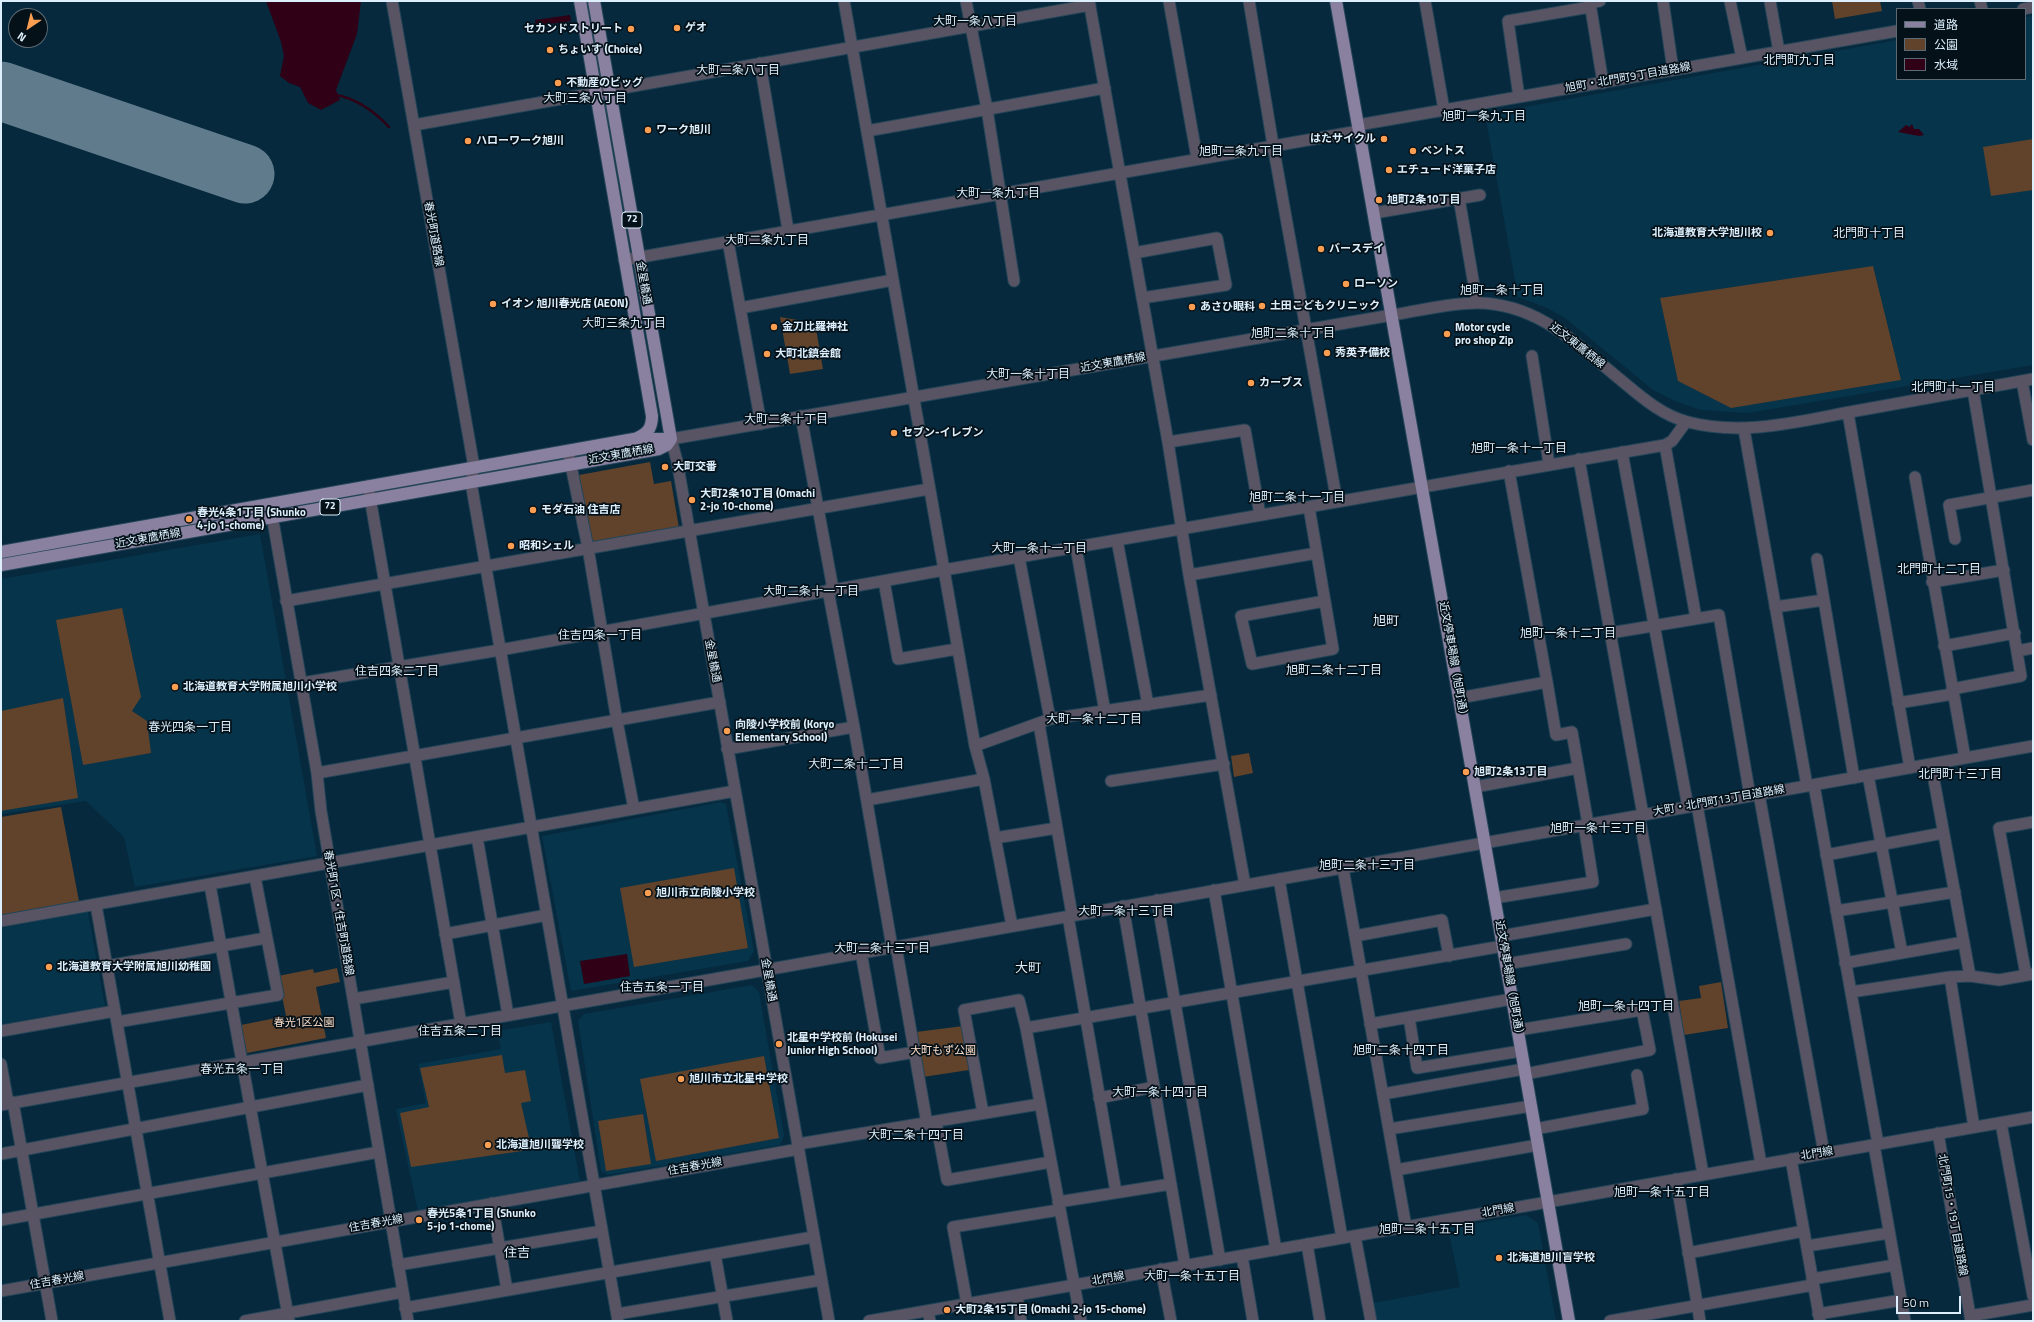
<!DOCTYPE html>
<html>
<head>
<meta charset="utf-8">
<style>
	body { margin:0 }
	#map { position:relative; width:2034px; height:1322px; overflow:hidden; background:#06293d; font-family:"Titillium Web","Noto Sans JP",sans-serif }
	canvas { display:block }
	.frame { position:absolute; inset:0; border:2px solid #ddeffc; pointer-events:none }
	.legend { position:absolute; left:1896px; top:8px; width:130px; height:72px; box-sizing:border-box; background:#041119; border:1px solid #5b6a74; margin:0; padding:5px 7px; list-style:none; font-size:12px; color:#ddeffc }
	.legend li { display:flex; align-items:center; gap:8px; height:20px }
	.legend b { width:20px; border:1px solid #5b6a74 }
	.north { position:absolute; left:8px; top:8px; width:40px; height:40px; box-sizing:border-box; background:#041119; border:1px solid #5b6a74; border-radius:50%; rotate:215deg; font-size:11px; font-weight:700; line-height:16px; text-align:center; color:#ddeffc }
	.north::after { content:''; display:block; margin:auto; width:14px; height:18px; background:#fb9e52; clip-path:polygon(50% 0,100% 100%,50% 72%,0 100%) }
	.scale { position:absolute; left:1896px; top:1296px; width:65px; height:18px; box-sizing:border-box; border:2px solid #ddeffc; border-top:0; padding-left:5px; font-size:12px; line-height:14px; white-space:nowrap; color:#ddeffc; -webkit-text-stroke:3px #041119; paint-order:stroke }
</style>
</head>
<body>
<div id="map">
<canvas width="2034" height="1322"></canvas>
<div class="frame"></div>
<ul class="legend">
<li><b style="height:5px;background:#89819f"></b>道路</li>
<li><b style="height:11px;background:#61422a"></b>公園</li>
<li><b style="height:11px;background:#2f0016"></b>水域</li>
</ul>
<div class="north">N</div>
<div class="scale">50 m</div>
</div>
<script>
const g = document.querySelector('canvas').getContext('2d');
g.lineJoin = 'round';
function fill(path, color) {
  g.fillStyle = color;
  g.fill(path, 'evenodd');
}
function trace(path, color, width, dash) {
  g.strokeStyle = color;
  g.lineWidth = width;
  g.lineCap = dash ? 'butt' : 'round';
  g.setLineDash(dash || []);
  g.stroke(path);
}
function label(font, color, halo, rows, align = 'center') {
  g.font = font + ' "Titillium Web","Noto Sans JP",sans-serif';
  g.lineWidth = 3.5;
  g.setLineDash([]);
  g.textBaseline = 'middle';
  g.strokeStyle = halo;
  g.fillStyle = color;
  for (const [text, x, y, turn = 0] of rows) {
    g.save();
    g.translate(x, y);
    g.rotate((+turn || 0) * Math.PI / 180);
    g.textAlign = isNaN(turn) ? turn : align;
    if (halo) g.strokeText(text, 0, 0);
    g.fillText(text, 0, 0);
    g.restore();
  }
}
fill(new Path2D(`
	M 2033,16 L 2033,365 L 1748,413 L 1701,410 L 1677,402 L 1653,390 L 1565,318 L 1547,308 L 1518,297 L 1485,114 L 1897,40 L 1897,79 L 2025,79 L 2025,17 Z
	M 260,534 L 317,856 L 135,887 L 124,837 L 86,801 L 1,814 L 1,579 Z
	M 721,802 L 726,804 L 754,951 L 748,961 L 571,991 L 542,836 Z
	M 88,912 L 105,1006 L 1,1024 L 1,928 Z
	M 752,985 L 759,992 L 784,1136 L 780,1145 L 608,1175 L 601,1171 L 578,1021 L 584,1014 Z
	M 551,1022 L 580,1181 L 418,1211 L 396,1109 L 426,1103 L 418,1064 L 501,1049 L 497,1031 Z
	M 1526,1215 L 1538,1223 L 1556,1321 L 1376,1321 L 1373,1303 L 1460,1287 L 1448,1228 Z`), '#06344b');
fill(new Path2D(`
	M 1832,1 L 1880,1 L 1882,11 L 1835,19 Z
	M 2033,139 L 2033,190 L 1991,196 L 1983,147 Z
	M 1873,266 L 1901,380 L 1731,408 L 1678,381 L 1660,298 Z
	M 780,317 L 815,323 L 823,369 L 790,374 Z
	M 650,462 L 654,484 L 671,481 L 679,528 L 591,543 L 579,475 Z
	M 122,608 L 141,697 L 132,711 L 147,721 L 151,753 L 83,765 L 56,620 Z
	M 63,698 L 78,798 L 1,811 L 1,711 Z
	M 1249,753 L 1253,773 L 1234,777 L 1231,756 Z
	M 61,807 L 79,901 L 1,915 L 1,817 Z
	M 734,868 L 748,948 L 634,967 L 620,888 Z
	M 337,968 L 340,982 L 316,987 L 326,1038 L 247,1053 L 241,1025 L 286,1016 L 278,976 L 313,969 L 314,973 Z
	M 1721,982 L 1728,1028 L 1684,1035 L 1679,1001 L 1701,998 L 1699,986 Z
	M 963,1026 L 969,1070 L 923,1077 L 916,1032 Z
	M 502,1055 L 505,1073 L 525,1070 L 531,1101 L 521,1103 L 529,1138 L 522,1151 L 411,1167 L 400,1113 L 429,1107 L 420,1068 Z
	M 764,1056 L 779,1138 L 656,1161 L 640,1079 Z
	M 643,1114 L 651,1164 L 606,1171 L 598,1121 Z`), '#61422a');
fill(new Path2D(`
	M 266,1 L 361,1 L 357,34 L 336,90 L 340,100 L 321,110 L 308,103 L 300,87 L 289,83 L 280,76 L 284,56 L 281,42 Z
	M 570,15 L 571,21 L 536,26 L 535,20 Z
	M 1912,124 L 1914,129 L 1919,129 L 1924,135 L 1919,136 L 1898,132 L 1906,125 L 1909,127 Z
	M 627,954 L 630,976 L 584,984 L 580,961 Z`), '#2f0016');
trace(new Path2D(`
	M 336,95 C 358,99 374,111 389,127`), '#2f0016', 2.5);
trace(new Path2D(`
	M 1,91 L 245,174`), '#607c8c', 59);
const minor = new Path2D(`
	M 392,1 L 474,467 L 471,482 L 473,494 L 618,1321
	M 844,1 L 975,746 L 984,779 L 1012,926
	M 966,1 L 987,109 L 1014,281
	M 1089,1 L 1168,442 L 1189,575 L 1245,885
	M 1169,1 L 1197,158
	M 1249,1 L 1273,145 L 1337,502
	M 1425,1 L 1444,110
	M 1600,1 L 1590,3 L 1603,83
	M 1663,1 L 1673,70
	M 1730,1 L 1742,58
	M 1770,1 L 1779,52
	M 1918,1 L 1920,9
	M 1980,1 L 1982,9
	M 2023,9 L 2033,7
	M 760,63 L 788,230
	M 1519,97 L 1508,21 L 1590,7
	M 414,125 L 1090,5
	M 1358,125 L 1897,31
	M 867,131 L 1105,88
	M 1459,198 L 1477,303
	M 1374,213 L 1480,195
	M 728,241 L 761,424
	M 1134,253 L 1217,238 L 1226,285 L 1142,298
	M 624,260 L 1359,131
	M 740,308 L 893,280
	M 1532,356 L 1549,464
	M 2022,381 L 2033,440
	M 1848,413 L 1910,768
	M 801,416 L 833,589
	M 1744,429 L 1807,786
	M 1168,442 L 1245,430 L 1260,515
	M 1665,445 L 1696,618
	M 568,451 L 588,548 L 617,721 L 634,809
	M 1622,452 L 1688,807
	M 1579,459 L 1643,815
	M 1915,477 L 1965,758
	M 368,486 L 461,1024
	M 270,504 L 317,773 L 321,811 L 408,1321
	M 1309,507 L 1333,649 L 1252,664 L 1241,616 L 1325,601
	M 1955,539 L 1949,505 L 2033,490
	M 1117,540 L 1148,705
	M 1076,547 L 1105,712
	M 1019,557 L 1050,719
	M 1817,559 L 1854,778
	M 1189,575 L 1317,553
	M 884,581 L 898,659 L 957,649
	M 1932,582 L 2004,570
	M 828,590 L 854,727 L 892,947
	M 286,601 L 929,489
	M 1775,607 L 1824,600
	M 1610,633 L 1719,615 L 1750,796
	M 1944,646 L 2015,633
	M 2017,651 L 2033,648
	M 1547,682 L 1556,735 L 1572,732 L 1588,824
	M 302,683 L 500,650 L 944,570 L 1665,445 L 1672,441 L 1686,422
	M 1952,689 L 2021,676 L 1973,390
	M 1459,698 L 1547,682 L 1509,471
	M 1898,703 L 1953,694
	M 1039,724 L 1072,915
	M 975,746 L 1050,719 L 1211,695
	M 727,749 L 854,727
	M 1931,764 L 1970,976
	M 317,773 L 720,702
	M 1868,775 L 1902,953
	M 1111,781 L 1224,764
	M 1814,785 L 1878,1144
	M 1475,787 L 1578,768
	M 1759,794 L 1824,1153
	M 867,800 L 984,779
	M 1697,805 L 1761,1164
	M 1639,815 L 1703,1174
	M 477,837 L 508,1015
	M 995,838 L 1057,828
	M 1826,855 L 1943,833
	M 1343,868 L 1406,1227
	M 1279,879 L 1342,1238
	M 210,885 L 289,1321
	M 1214,890 L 1276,1250
	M 1494,898 L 1593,882 L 1584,825
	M 1157,900 L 1220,1260
	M 96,905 L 170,1321
	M 1123,906 L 1185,1266
	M 1836,911 L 1955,892
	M 1068,916 L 1116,1192
	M 1,921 L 735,791
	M 445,934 L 547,915
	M 1355,936 L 1442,920 L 1449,956
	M 1501,936 L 1656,909
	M 896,946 L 927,1124
	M 861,952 L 880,1058 L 915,1052
	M 1845,963 L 1964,942
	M 1506,964 L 1626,944
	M 107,966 L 266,938
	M 2026,975 L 1999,828 L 2033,822
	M 1950,977 L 1974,1127
	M 1851,992 L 1950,977 L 1970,976 L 1999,980 L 2033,974
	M 353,999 L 454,982
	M 1409,1017 L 1417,1068 L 1521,1051
	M 117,1022 L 278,995 L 255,877
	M 1370,1024 L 1512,999
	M 1026,1028 L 1503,946
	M 1518,1030 L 1642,1010 L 1650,1050 L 1525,1074
	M 1,1031 L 115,1011
	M 1,1064 L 8,1103
	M 1383,1094 L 1524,1069
	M 1099,1098 L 1154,1087
	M 13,1102 L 52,1321
	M 1,1105 L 2033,746
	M 983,1113 L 964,1010 L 1019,1000 L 1026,1028 L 1081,1321
	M 936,1122 L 947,1180 L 1051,1162
	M 2001,1123 L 2033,1296
	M 1389,1129 L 1531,1106
	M 1535,1129 L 1643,1109 L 1637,1075
	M 1938,1133 L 1971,1321
	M 798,1144 L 1040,1104
	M 1874,1145 L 1905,1321
	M 1,1154 L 368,1085
	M 1791,1159 L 1820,1321
	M 1396,1170 L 1538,1145
	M 1676,1179 L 1700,1321
	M 1058,1202 L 1171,1184
	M 492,1203 L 507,1290
	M 1,1220 L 379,1152
	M 1355,1236 L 1371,1321
	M 1307,1244 L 1320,1321
	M 1807,1246 L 1889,1233
	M 1688,1253 L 1804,1231
	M 715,1254 L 727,1321
	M 1242,1256 L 1253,1321
	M 398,1265 L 602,1231
	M 1161,1269 L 1171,1321
	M 1812,1279 L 1895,1265
	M 1,1291 L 799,1149
	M 1017,1295 L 1021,1321
	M 967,1304 L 953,1227 L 1059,1210
	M 405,1308 L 813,1237
	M 928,1311 L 930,1321
	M 617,1314 L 821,1280
	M 1818,1314 L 1902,1300
	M 1970,1316 L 2033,1305
	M 245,1321 L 403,1292
	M 829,1321 L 677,461 L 671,439 L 1392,315 C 1420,311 1448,303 1477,303 C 1535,303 1575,342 1616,376 C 1638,394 1660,415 1688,422 C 1745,437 1804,420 1861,410 C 1918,400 1976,389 2033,379
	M 869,1321 L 2033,1117
	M 1610,1321 L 1813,1285`);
const major = new Path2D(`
	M 580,1 L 652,416 C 652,429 647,434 635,439
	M 594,1 L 671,439
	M 1336,1 L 1569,1321
	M 1,552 L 634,439 L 671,439
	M 1,565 L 659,449 L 667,445 L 671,439`);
trace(minor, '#244558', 13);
trace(major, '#244558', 14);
trace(minor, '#585463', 11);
trace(major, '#89819f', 12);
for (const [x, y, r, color] of [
	[677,28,4,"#fb9e52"],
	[631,29,4,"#fb9e52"],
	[550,50,4,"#fb9e52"],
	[558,83,4,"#fb9e52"],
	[648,130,4,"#fb9e52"],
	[1384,139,4,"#fb9e52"],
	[468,141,4,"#fb9e52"],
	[1413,151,4,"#fb9e52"],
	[1389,170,4,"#fb9e52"],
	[1379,200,4,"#fb9e52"],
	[1770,233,4,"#fb9e52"],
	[1321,249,4,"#fb9e52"],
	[1346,284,4,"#fb9e52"],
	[493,304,4,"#fb9e52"],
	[1262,306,4,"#fb9e52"],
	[1192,307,4,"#fb9e52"],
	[774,327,4,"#fb9e52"],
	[1447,334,4,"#fb9e52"],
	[1327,353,4,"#fb9e52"],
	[767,354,4,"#fb9e52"],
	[1251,383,4,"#fb9e52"],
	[894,433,4,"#fb9e52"],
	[665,467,4,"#fb9e52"],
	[692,500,4,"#fb9e52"],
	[533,510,4,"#fb9e52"],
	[189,519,4,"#fb9e52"],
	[511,546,4,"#fb9e52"],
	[175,687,4,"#fb9e52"],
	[727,731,4,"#fb9e52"],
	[1466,772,4,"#fb9e52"],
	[648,893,4,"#fb9e52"],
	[49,967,4,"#fb9e52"],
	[779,1044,4,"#fb9e52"],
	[681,1079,4,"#fb9e52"],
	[488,1145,4,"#fb9e52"],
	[419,1220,4,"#fb9e52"],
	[1499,1258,4,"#fb9e52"],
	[947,1310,4,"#fb9e52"]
]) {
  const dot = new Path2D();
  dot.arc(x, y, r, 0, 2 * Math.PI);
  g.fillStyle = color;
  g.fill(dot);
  trace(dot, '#041119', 1.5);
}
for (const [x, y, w] of [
	[632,220,20],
	[330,507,20]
]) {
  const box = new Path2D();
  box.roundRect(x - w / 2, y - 8, w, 16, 3);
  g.fillStyle = '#041119';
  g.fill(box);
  trace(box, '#ddeffc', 1);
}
label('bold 10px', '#ddeffc', null, [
	["72",632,220],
	["72",330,507]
]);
label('bold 11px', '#ddeffc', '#041119', [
	["ゲオ",685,28],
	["セカンドストリート",623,29,"right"],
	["ちょいす (Choice)",558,50],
	["不動産のビッグ",566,83],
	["ワーク旭川",656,130],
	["はたサイクル",1376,139,"right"],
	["ハローワーク旭川",476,141],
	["ベントス",1421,151],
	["エチュード洋菓子店",1397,170],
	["旭町2条10丁目",1387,200],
	["北海道教育大学旭川校",1762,233,"right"],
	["バースデイ",1329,249],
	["ローソン",1354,284],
	["イオン 旭川春光店 (AEON)",501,304],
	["土田こどもクリニック",1270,306],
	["あさひ眼科",1200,307],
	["金刀比羅神社",782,327],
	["Motor cycle",1455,328],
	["pro shop Zip",1455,341],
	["秀英予備校",1335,353],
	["大町北鎮会館",775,354],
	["カーブス",1259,383],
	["セブン-イレブン",902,433],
	["大町交番",673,467],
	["大町2条10丁目 (Omachi",700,494],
	["2-jo 10-chome)",700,507],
	["モダ石油 住吉店",541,510],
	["春光4条1丁目 (Shunko",197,513],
	["4-jo 1-chome)",197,526],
	["昭和シェル",519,546],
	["北海道教育大学附属旭川小学校",183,687],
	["向陵小学校前 (Koryo",735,725],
	["Elementary School)",735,738],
	["旭町2条13丁目",1474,772],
	["旭川市立向陵小学校",656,893],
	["北海道教育大学附属旭川幼稚園",57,967],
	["北星中学校前 (Hokusei",787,1038],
	["Junior High School)",787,1051],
	["旭川市立北星中学校",689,1079],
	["北海道旭川聾学校",496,1145],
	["春光5条1丁目 (Shunko",427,1214],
	["5-jo 1-chome)",427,1227],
	["北海道旭川盲学校",1507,1258],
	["大町2条15丁目 (Omachi 2-jo 15-chome)",955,1310]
], 'left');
label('11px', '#ddeffc', '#041119', [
	["旭町・北門町9丁目道路線",1628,78,-10],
	["春光町道路線",433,234,80],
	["金星橋通",643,283,80],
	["近文東鷹栖線",1577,346,38],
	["近文東鷹栖線",1113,363,-10],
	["近文東鷹栖線",621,455,-10],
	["近文東鷹栖線",148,539,-10],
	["金星橋通",712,661,79],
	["近文停車場線（旭町通）",1453,661,80],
	["大町・北門町13丁目道路線",1719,801,-10],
	["春光町1区・住吉町道路線",338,913,80],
	["金星橋通",768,980,80],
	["近文停車場線（旭町通）",1509,980,80],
	["北門線",1817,1154,-9],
	["住吉春光線",695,1167,-10],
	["北門線",1498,1211,-10],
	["北門町15・19丁目道路線",1952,1215,80],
	["住吉春光線",376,1224,-10],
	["北門線",1108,1279,-10],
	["住吉春光線",57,1281,-10]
]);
label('11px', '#fbddc7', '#041119', [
	["春光1区公園",304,1023],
	["大町もず公園",943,1051]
]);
label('12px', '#ddeffc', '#041119', [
	["大町一条八丁目",975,22],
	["北門町九丁目",1799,61],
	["大町二条八丁目",738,71],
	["大町三条八丁目",585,99],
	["旭町一条九丁目",1484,117],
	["旭町二条九丁目",1241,152],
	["大町一条九丁目",998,194],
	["北門町十丁目",1869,234],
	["大町二条九丁目",767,241],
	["旭町一条十丁目",1502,291],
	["大町三条九丁目",624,324],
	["旭町二条十丁目",1293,334],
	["大町一条十丁目",1028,375],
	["北門町十一丁目",1953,388],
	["大町二条十丁目",786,420],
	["旭町一条十一丁目",1519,449],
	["旭町二条十一丁目",1297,498],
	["大町一条十一丁目",1039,549],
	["北門町十二丁目",1939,570],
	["大町二条十一丁目",811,592],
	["旭町一条十二丁目",1568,634],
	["住吉四条一丁目",600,636],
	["旭町二条十二丁目",1334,671],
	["住吉四条二丁目",397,672],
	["大町一条十二丁目",1094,720],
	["春光四条一丁目",190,728],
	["大町二条十二丁目",856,765],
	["北門町十三丁目",1960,775],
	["旭町一条十三丁目",1598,829],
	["旭町二条十三丁目",1367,866],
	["大町一条十三丁目",1126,912],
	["大町二条十三丁目",882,949],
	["住吉五条一丁目",662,988],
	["旭町一条十四丁目",1626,1007],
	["住吉五条二丁目",460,1032],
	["旭町二条十四丁目",1401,1051],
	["春光五条一丁目",242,1070],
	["大町一条十四丁目",1160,1093],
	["大町二条十四丁目",916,1136],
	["旭町一条十五丁目",1662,1193],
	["旭町二条十五丁目",1427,1230],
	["大町一条十五丁目",1192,1277]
]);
label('13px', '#ddeffc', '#041119', [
	["旭町",1386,622],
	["大町",1028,969],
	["住吉",517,1254]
]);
</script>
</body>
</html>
